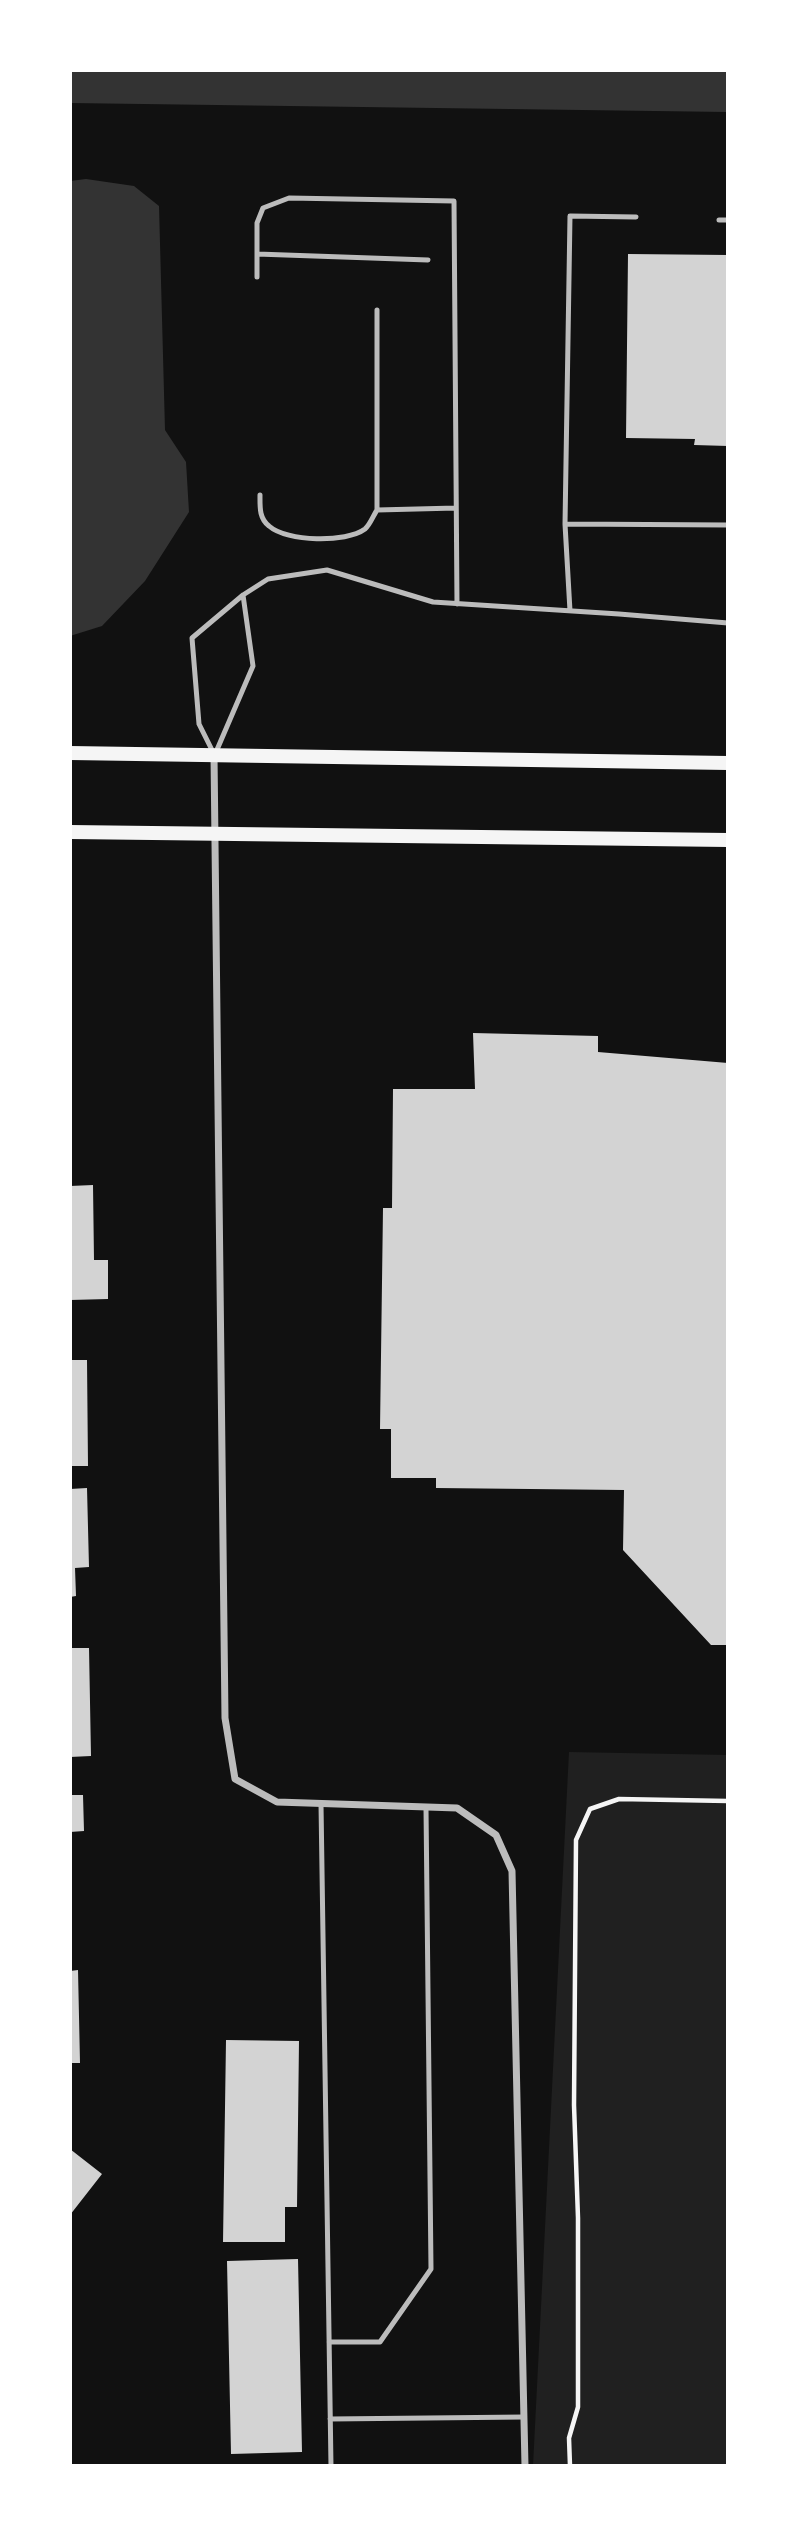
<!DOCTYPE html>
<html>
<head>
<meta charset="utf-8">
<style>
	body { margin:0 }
	#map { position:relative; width:798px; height:2536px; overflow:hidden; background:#111; font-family:Ubuntu,sans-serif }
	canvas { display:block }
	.frame { position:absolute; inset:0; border:72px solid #fff; pointer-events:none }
</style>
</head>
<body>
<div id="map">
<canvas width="798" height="2536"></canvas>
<div class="frame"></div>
</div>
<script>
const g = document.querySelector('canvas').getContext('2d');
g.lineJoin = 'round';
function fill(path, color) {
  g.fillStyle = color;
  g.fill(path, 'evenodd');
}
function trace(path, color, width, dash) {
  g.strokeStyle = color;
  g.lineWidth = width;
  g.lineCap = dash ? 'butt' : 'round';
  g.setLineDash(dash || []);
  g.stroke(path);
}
fill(new Path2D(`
	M 569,1752 L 728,1755 L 728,2466 L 533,2466 Z`), '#202020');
fill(new Path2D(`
	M 86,179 L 134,186 L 159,206 L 165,430 L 186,462 L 189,512 L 145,581 L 102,626 L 70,636 L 70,181 Z`), '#333');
trace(new Path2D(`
	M 70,82 L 728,91`), '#333', 42);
fill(new Path2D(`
	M 628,254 L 728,255 L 728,446 L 694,445 L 695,439 L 626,438 Z
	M 473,1033 L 598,1036 L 598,1052 L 728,1063 L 728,1645 L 711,1645 L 623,1550 L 624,1490 L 436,1488 L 436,1478 L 391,1478 L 391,1429 L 380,1429 L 383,1208 L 392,1208 L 393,1089 L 475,1089 Z
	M 93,1185 L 94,1260 L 108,1260 L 108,1299 L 70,1300 L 70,1186 Z
	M 70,1360 L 87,1360 L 88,1466 L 70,1466 Z
	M 87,1488 L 89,1567 L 75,1568 L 76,1596 L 70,1597 L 70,1489 Z
	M 70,1648 L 89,1648 L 91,1756 L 70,1757 Z
	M 70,1795 L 83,1795 L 84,1831 L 70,1832 Z
	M 78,1970 L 80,2063 L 70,2063 L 70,1971 Z
	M 226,2040 L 299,2041 L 297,2207 L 285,2207 L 285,2242 L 223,2242 Z
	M 70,2149 L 102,2174 L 70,2215 Z
	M 298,2259 L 302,2452 L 231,2454 L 227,2261 Z`), '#d3d3d3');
trace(new Path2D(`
	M 570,2466 L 569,2438 L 578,2407 L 578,2218 L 574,2105 L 576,1840 L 590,1809 L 619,1799 L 728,1801`), '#f5f5f5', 4.5);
trace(new Path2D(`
	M 719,220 L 728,220
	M 257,254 L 428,260
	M 257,277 L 257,223 L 263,208 L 289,198 L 454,201 L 457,604
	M 260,495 C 260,507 259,518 269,526 C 287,542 346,543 365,529 C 370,525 373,516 377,510 L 377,310
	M 377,510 L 456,508
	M 565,524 L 728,525
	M 570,611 L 565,524 L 570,216 L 636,217
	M 216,752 L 253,666 L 243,595
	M 214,754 L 199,724 L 192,638 L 243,595 L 268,579 L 327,570 L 433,602 L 619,614 L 728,623
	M 321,1804 L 331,2466
	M 329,2342 L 380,2342 L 431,2269 L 426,1808
	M 330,2419 L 524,2417`), '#bcbcbc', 5);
trace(new Path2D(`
	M 214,755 L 225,1718 L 235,1779 L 277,1802 L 457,1808 L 496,1835 L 512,1871 L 525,2466`), '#bcbcbc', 7);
trace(new Path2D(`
	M 70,753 L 728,763
	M 70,832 L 728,840`), '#f5f5f5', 14);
</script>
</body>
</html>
